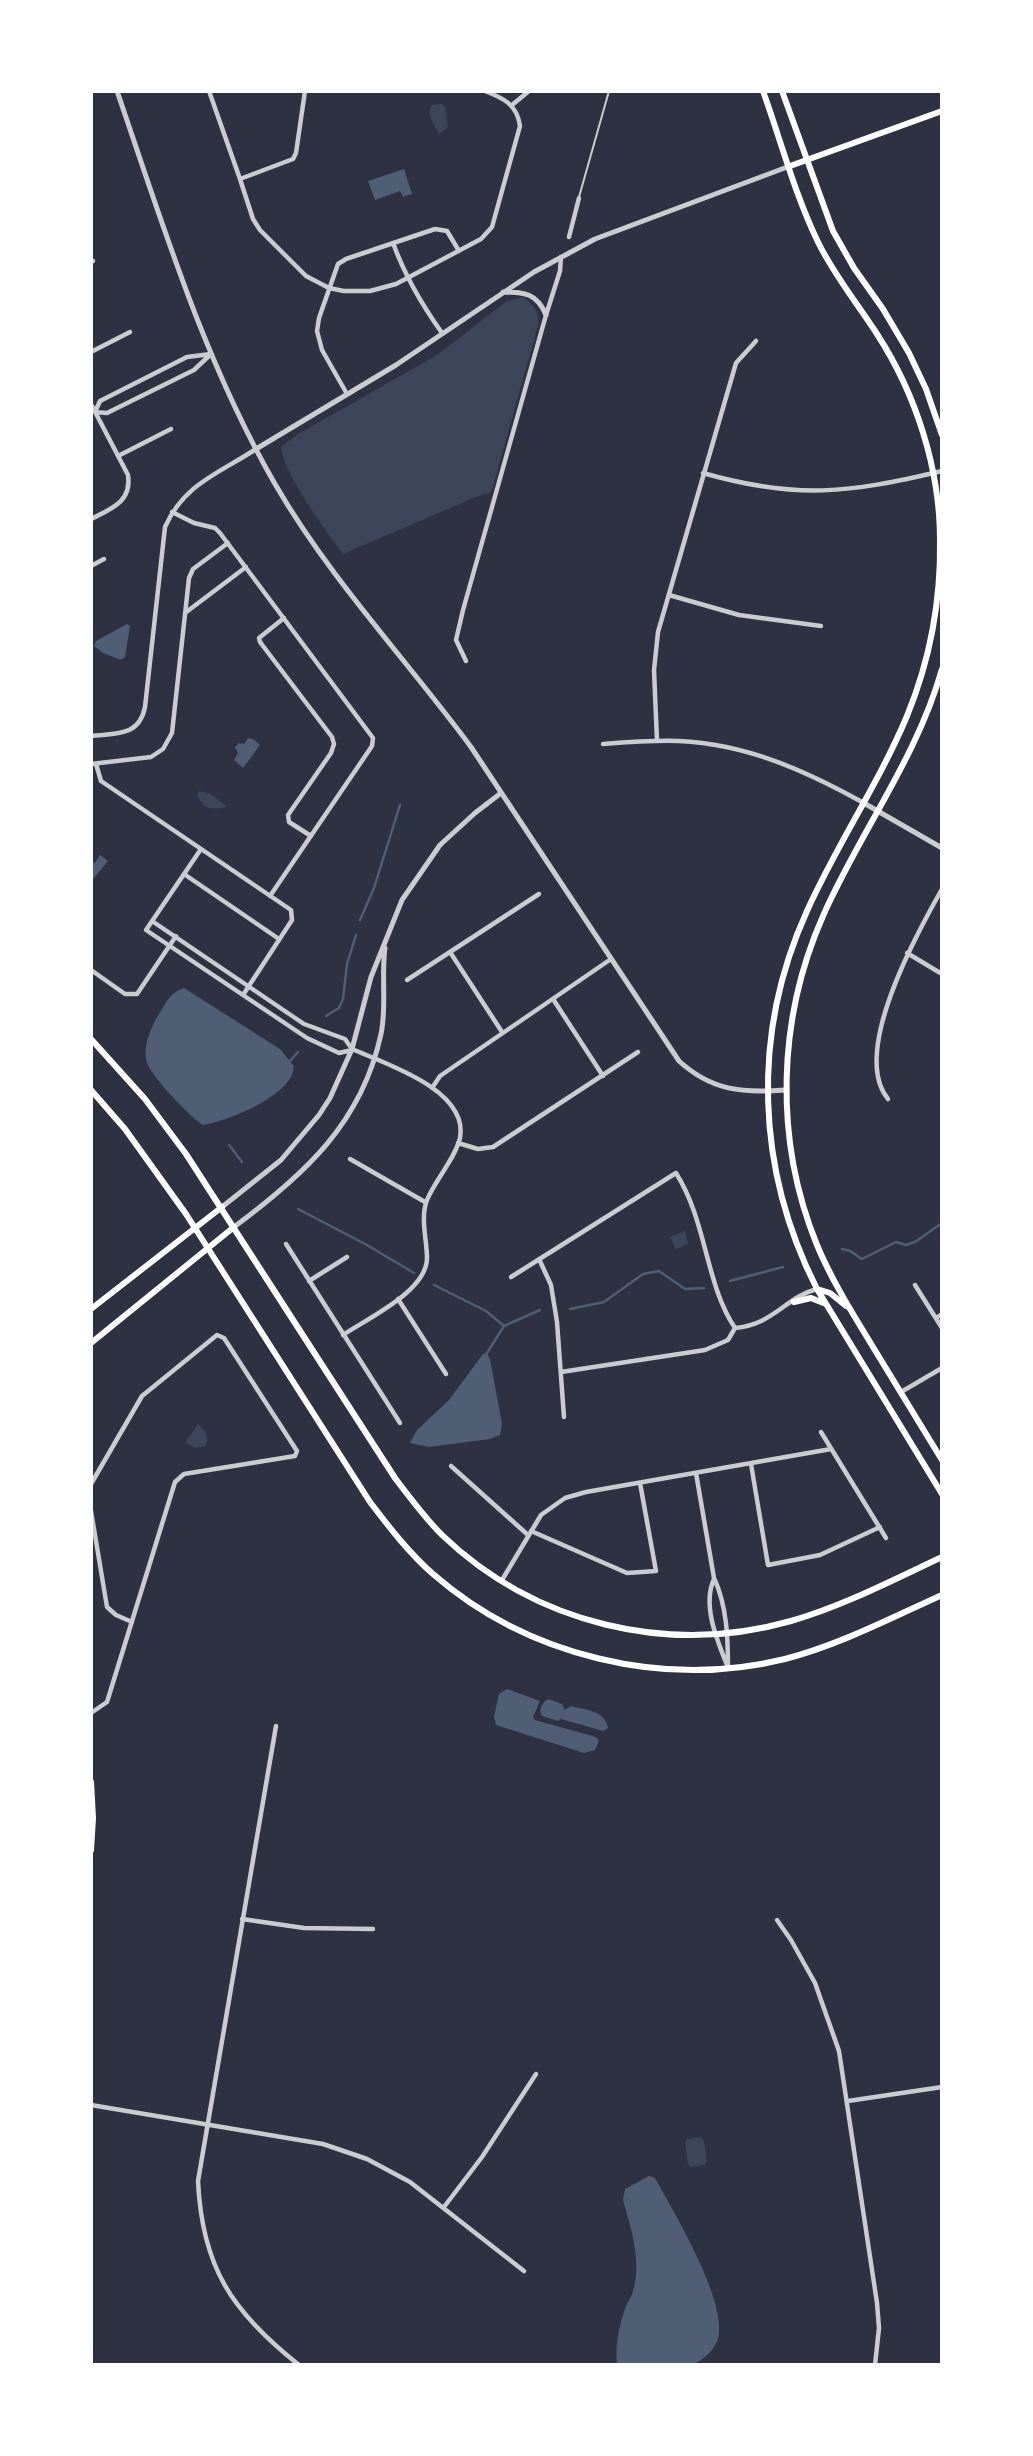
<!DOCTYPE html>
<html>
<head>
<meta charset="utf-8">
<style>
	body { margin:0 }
	#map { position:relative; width:1033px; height:2456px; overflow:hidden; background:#2d3142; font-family:"PT Serif",serif }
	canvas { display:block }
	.frame { position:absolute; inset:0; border:93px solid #fff; pointer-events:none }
</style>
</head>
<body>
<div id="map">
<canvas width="1033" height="2456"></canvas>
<div class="frame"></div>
</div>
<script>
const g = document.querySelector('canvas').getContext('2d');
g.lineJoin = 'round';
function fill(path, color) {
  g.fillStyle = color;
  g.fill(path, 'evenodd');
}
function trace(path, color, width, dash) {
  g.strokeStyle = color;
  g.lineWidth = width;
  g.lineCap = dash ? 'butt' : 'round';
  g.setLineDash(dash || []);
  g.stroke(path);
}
fill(new Path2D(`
	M 442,104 L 446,109 L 448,127 L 439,134 C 434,124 426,115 432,105 Z
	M 523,297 C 534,305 540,312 538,326 L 492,490 L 489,494 L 483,494 L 343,554 C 326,531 283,473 281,447 L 298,434 L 437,355 L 507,301 Z
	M 199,791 L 211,794 L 227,807 C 212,810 203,810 197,794 Z
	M 685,1231 L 688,1244 L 676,1249 L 670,1237 Z
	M 198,1424 L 205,1431 L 208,1440 L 205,1446 L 196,1448 L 185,1443 Z
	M 701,2137 L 704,2141 L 707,2161 L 704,2165 L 691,2167 L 688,2164 L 685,2143 L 687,2139 Z`), '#3c4559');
fill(new Path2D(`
	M 404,169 L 412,194 L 403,197 L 400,191 L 375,200 L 368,181 Z
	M 127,624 L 130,626 L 125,657 L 121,660 L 103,653 L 94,646 L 96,641 Z
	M 248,738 L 253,739 L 260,745 L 243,768 L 234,760 L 238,753 L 235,747 L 239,743 L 244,744 Z
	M 100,855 L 108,861 L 93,879 L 92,884 L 91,861 L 95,863 Z
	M 184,988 L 280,1049 L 294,1066 C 293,1069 293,1073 291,1077 C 278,1100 228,1121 203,1125 C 189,1116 155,1080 148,1065 C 141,1049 151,1027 159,1014 C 166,1002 171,992 184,988 Z
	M 487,1353 L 490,1359 L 502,1424 L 500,1435 L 490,1439 L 429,1447 L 410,1443 L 417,1430 L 449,1400 L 483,1354 Z
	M 507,1689 L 540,1701 L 533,1717 L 535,1720 L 596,1737 L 599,1741 L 595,1750 L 584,1753 L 496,1725 L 494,1717 L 499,1694 Z
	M 548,1699 L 562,1704 L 565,1710 L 571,1706 C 586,1710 606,1711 608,1728 L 603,1731 L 561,1719 L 558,1721 L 542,1716 C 538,1711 542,1702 548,1699 Z
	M 649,2176 L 655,2178 C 674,2212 724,2296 719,2334 C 718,2347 704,2360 692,2365 L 617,2365 C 615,2345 619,2325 626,2306 C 628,2301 632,2296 633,2291 C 642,2261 631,2229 623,2200 L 625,2189 Z`), '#4f5d75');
trace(new Path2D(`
	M 360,920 L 374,888 L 400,805
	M 326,1016 L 339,1008 L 343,999 L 347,964 L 356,935
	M 290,1061 L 298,1052
	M 229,1145 L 242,1162
	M 298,1209 L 367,1245 L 414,1273
	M 842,1249 L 850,1251 L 862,1259 L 896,1242 L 906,1245 L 915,1242 L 942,1223
	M 730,1281 L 783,1267
	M 434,1285 L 486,1311 L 504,1326
	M 570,1309 L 604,1302 L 643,1274 L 659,1271 L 685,1289 L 704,1288
	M 487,1353 L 504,1326 L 540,1310`), '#4f5d75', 2.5);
trace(new Path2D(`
	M 579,197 L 609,91`), '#caccd0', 2);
trace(new Path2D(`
	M 209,91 L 240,179 L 293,159 L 296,153 L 305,91
	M 91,92 L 92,91
	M 512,105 L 529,91
	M 240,179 L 253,219 L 260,230 L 306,276 L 329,288 L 344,291 L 370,291 L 396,284 L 481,239 L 492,227 L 520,126 C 517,104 503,98 485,91
	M 569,237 L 579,198
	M 393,243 C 405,276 422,305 442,333
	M 91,262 L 93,261
	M 91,352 L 130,332
	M 211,354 L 194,370 L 107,413 L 95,412 L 100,401 L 187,357 Z
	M 347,394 L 322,350 L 317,331 L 319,318 L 338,264 L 346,259 L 435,229 L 447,231 L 459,251
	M 91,404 L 128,475 C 132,502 111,509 91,519
	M 118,456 L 171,429
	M 703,473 C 797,500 849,493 942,471
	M 172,512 L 194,523 L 215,528 L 220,533 L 373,738 L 372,746 L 270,896
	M 91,566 L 104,559
	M 669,595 L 739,615 L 821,626
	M 185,613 L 246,567
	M 284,618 L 259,638 L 260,642 L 332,737 L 334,744 L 331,753 L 288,815 L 289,822 L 311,836
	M 466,661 L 456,640 L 463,610 L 546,315 L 560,271 L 561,257
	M 91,736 C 116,733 139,737 145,707 L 165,527 C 184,484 218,474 256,449
	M 657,741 L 654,670 L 658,632 L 736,363 L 756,341
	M 603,744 C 628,742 653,740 679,741 C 746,744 804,770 862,802
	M 91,764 L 151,757 L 163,749 L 172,733 L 189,578 L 193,569 L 228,543
	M 96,764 L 101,781 L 291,910 L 292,920 L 243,995
	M 201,849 L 146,930 L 307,1038 L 339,1053 L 352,1050
	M 184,874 L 279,939
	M 152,921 L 304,1024 L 345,1039 L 352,1049
	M 450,952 L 502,1032
	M 907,953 L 942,974
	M 91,970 L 125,994 L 137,994 L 176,936
	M 407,980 L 539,894
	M 553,999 L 603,1076
	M 432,1088 L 440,1076 L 611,959
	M 888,1099 C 850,1053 917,933 942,889
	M 458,1143 L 478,1149 L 493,1147 L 638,1052
	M 350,1159 L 425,1202
	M 286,1244 L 400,1423
	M 539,1259 L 551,1285 L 557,1322 L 564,1417
	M 511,1277 L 676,1173 C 707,1222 705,1283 735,1328
	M 309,1281 L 347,1257
	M 915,1285 L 942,1328
	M 398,1299 L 446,1374
	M 936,1318 L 942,1314
	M 343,1335 C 368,1318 427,1291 427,1258 C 427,1240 420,1218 427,1200 C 435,1180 455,1159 460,1138 C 469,1090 386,1064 352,1049
	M 561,1372 L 705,1350 L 728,1340 L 735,1328 C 773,1325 786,1297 817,1289
	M 901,1392 L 942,1368
	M 821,1432 L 886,1538
	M 751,1464 L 768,1565 L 820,1555 L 880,1527
	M 451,1466 L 528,1535
	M 696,1473 L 714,1578 C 727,1606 728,1638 728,1668
	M 91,1484 L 142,1396 L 217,1335 L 224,1338 L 297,1451 L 295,1456 L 184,1474 L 175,1482 L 107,1702 L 91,1713
	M 91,1511 L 107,1607 L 116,1615 L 132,1622
	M 531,1531 L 627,1573 L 656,1571 L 640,1483
	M 714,1579 C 702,1605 717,1640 727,1665
	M 502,1580 L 541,1515 L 565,1498 L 586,1492 L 831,1449
	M 276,1726 L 198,2181 C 202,2267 232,2312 299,2365
	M 242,1919 L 304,1928 L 373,1929
	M 777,1920 L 791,1940 L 815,1983 L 839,2051 L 877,2303 L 879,2328 L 875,2365
	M 848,2101 L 942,2087
	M 91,2105 L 323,2144 L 367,2159 L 410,2182 L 524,2271
	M 444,2207 L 482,2157 L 536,2074`), '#caccd0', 4.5);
trace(new Path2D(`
	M 117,91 C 163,225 204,361 275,484 C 330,579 406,659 471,747 L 679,1061 C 712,1091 742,1093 785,1090
	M 503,292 C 524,292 537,293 546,315
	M 256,449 L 396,365 L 534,272 L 595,239 L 790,166
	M 862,802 L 942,848
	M 222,1207 L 281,1160 L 319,1115 L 330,1098 L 352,1049 L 371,977 L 402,900 L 440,845 L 475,813 L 501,793
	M 234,1227 C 304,1175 362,1123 381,1034 C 387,1006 381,976 385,948`), '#caccd0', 5);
trace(new Path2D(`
	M 763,91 C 781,141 795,195 818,242 C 834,275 857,303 877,334 C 916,394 940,469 940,540 C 941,601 930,660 907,716 C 879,783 837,844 807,911 C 751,1034 756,1169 817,1289 L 942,1494
	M 782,91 L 833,231 L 854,268 L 883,309 L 909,353 L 926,389 L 942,435
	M 790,166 L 942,111
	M 942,669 C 917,758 860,832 823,916 C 777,1020 774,1140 817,1245 C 832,1281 853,1314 873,1347 C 896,1384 919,1422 942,1460
	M 91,1039 L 145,1099 L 186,1154 L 395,1478 C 410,1498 425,1518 442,1535 C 535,1624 668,1656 791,1621 C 843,1606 893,1580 942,1557
	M 91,1090 L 125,1129 L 186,1214 L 370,1502 C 389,1527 409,1553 433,1574 C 527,1656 663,1689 785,1659 C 839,1645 891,1618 942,1595
	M 817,1289 L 830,1293 L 846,1306
	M 794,1302 L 811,1298 L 826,1304
	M 91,1309 L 222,1207
	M 91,1343 L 234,1227
	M 91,1782 L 93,1818 L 91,1850`), '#fff', 6);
</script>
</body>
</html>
